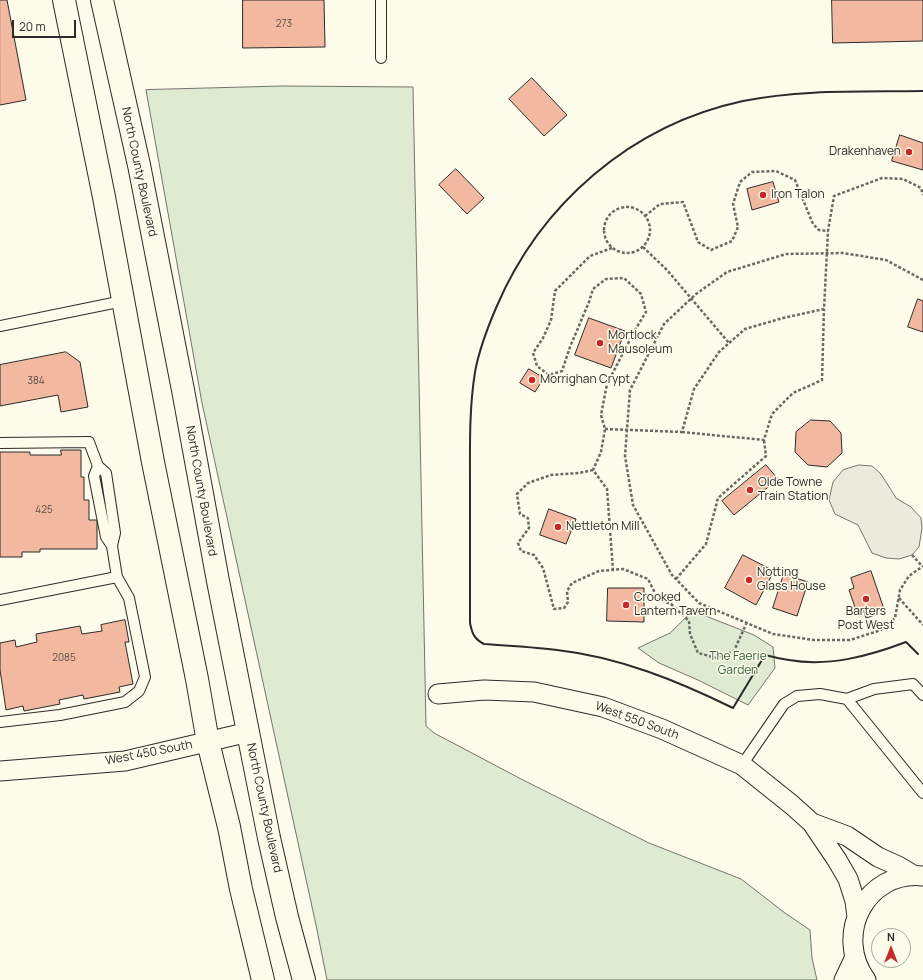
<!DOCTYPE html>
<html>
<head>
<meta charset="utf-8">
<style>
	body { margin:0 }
	#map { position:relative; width:923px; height:980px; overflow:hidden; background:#fdfbea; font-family:Manrope,sans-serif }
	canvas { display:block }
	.north { position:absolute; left:871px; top:928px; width:40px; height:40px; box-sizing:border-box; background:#fdfbea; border:1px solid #a9a89e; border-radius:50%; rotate:0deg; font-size:11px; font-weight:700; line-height:16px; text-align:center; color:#2b2b2b }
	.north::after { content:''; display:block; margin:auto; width:14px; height:18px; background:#c62828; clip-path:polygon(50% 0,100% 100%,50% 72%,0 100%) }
	.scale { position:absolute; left:12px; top:20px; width:64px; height:18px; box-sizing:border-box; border:2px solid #2b2b2b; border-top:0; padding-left:5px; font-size:12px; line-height:14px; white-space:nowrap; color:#2b2b2b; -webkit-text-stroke:3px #fdfbea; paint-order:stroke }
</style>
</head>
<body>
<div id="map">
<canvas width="923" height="980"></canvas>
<div class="north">N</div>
<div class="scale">20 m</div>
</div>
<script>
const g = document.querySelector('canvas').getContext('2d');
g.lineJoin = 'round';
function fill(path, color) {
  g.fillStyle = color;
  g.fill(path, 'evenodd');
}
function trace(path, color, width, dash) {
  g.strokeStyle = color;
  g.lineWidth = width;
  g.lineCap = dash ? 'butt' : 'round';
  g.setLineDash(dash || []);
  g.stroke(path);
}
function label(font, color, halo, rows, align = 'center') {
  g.font = font + ' Manrope,sans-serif';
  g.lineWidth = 3;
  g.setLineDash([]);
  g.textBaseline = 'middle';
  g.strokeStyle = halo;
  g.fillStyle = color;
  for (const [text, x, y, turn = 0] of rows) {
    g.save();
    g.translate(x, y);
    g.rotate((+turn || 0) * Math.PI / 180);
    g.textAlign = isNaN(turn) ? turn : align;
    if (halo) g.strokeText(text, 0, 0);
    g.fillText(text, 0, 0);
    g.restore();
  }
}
const green = new Path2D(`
	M 283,86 L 413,87 L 426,726 L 434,733 L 523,780 L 649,843 L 741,879 L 785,913 L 810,930 L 812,958 L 817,980 L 327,980 L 316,925 L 202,403 L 146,90 Z
	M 693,611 L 754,635 L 773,647 L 775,668 L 748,705 L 698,680 L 659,663 L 638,648 L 670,633 Z`);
fill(green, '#deebd1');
trace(green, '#74746e', 1);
const parking = new Path2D(`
	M 859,465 L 872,466 L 881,474 L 896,498 L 911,507 L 921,518 L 922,528 L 919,547 L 912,555 L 899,559 L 886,558 L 872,553 L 858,525 L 835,514 L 829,500 L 833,482 L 843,470 Z`);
fill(parking, '#eceadb');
trace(parking, '#74746e', 1);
const building = new Path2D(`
	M 0,0 L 7,0 L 26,100 L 0,105 Z
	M 243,0 L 324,0 L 325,47 L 243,48 Z
	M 832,0 L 923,0 L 923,41 L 833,43 Z
	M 532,78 L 567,115 L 544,136 L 509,99 Z
	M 900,135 L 923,143 L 923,170 L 892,161 Z
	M 456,169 L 484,198 L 467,214 L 439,185 Z
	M 773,182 L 779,202 L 752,210 L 747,189 Z
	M 918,299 L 923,301 L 923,332 L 908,327 Z
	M 589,318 L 625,331 L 611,368 L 575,355 Z
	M 66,352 L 80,362 L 88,407 L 61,412 L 58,395 L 0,406 L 0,365 Z
	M 529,369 L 544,378 L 535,392 L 520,383 Z
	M 811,420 L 830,421 L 841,433 L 842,453 L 827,467 L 808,465 L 795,452 L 796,432 Z
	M 61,450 L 81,450 L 81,477 L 84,477 L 84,500 L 89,500 L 89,520 L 97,520 L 97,549 L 40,549 L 40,552 L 22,552 L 22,557 L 0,557 L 0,452 L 30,452 L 30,455 L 61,455 Z
	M 766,465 L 778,479 L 734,515 L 722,501 Z
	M 549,509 L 576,519 L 566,544 L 540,535 Z
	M 743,555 L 774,571 L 756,605 L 725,588 Z
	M 871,571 L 885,612 L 866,618 L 863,608 L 856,610 L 849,590 L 854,588 L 851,578 Z
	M 784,574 L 808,582 L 797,616 L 773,608 Z
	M 608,588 L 644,588 L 644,622 L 607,621 Z
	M 125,620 L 129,642 L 125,642 L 133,684 L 119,687 L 120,692 L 84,699 L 83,695 L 59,700 L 60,704 L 24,711 L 23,706 L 6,710 L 0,670 L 0,643 L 15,640 L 16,647 L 37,642 L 36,634 L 80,626 L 82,634 L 102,631 L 101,625 Z`);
fill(building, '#f2b8a0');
trace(building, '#2b2b2b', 1);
const service = new Path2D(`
	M 381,0 L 381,58
	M 0,326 L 123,301
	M 0,443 L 89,442 L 98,466 L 94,476 L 106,537 L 112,546 L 117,577 L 129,598 L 145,677 L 139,691 L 125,702 L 60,715 L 0,722
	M 98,466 L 106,473 L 115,533 L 112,546
	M 0,600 L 117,577
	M 847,699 L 874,689 L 913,684 L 923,695
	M 742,765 L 784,704 L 797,696 L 820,694 L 847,699 L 923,793`);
const minor = new Path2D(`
	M 438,694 L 484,690 L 534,692 L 603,707 L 662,729 L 742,765 L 792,805 L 812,823 L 837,860 L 848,879 L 855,901 L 857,917
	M 0,771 L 125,761 L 249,732
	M 812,823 L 847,836 L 878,857 L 898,866 L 913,875
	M 844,980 L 855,957
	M 866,980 C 833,935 866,870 923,876`);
const primary = new Path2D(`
	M 64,0 L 104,197 L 153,462 L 197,679 L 208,742 L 229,827 L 241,889 L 263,980
	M 102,0 L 139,165 L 183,390 L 218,581 L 269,838 L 287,917 L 304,980`);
trace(service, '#2b2b2b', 12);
trace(minor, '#2b2b2b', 21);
trace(primary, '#2b2b2b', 24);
trace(new Path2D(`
	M604 230a23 23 0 1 1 46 0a23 23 0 1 1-46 0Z
	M 645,216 L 660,204 L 683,202 L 698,242 L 711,250 L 732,241 L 738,227 L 733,204 L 740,182 L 752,172 L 776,171 L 795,180 L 813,224 L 819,230 L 828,231
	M 643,247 L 667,270 L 729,343
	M 612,248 L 590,256 L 555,291 L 551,320 L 543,338 L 533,353 L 537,366 L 549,375 L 562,371 L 570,347 L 589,302 L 593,289 L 606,279 L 624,278 L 641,294 L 646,312 L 635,330 L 607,384 L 601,415 L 605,429 L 601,452 L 593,470 L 607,489 L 613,570
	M 923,280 L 886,260 L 843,253 L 786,254 L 727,272 L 696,294 L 664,324 L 630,390 L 625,456 L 633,505 L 672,575 L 699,603 L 773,634 L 814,640 L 850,640 L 881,630 L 895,618 L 900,590 L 909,576 L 923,566
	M 605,429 L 682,432 L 694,389 L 719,352 L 745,329 L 783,318 L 824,309 L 828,231 L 834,196 L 882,178 L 903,179 L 921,188 L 923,195
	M 682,432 L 764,440 L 772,414 L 793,393 L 822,380 L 824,309
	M 593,470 L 579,473 L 551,475 L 528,483 L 517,494 L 520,514 L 528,518 L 529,528 L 518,543 L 521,551 L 534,555 L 543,568 L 554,609 L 564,608 L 568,602 L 567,591 L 572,583 L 599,571 L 623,569 L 648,579 L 658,599 L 671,604 L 689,621 L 690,634 L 698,653 L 717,658 L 734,651 L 747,622
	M 912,555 L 922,566
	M 676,579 L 706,544 L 718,498 L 766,456 L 764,440
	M 899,598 L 923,625`), '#6a6964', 2.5, [3, 2]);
trace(service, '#fdfbea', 10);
trace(minor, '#fdfbea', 19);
trace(primary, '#fdfbea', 22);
trace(new Path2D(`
	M 918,654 L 906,642 C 869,656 829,667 789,660 C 781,659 773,657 765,655 L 733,708 C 678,681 619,657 557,650 C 533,647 508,646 484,644 C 474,639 472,633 470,623 C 470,577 470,531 470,485 C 470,446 469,410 475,372 C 479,350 487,329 496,308 C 540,204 631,125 743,101 C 802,89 864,92 923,91`), '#2b2b2b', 2);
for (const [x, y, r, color] of [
	[909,152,4,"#c62828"],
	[763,195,4,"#c62828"],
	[600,343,4,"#c62828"],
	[532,380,4,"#c62828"],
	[750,490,4,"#c62828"],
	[558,527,4,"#c62828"],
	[749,580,4,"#c62828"],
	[866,599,4,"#c62828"],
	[626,605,4,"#c62828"]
]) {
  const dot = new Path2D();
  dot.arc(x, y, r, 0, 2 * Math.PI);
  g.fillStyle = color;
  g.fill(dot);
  trace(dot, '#fdfbea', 1.5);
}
label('10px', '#5d4e48', null, [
	["273",284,24],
	["384",36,381],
	["425",44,510],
	["2085",64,658]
]);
label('12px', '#2b2b2b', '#fdfbea', [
	["Drakenhaven",901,152,"right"],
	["Iron Talon",771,195],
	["Mortlock",608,336],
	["Mausoleum",608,350],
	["Morrighan Crypt",540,380],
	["Olde Towne",758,483],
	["Train Station",758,497],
	["Nettleton Mill",566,527],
	["Notting",757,573],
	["Glass House",757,587],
	["Crooked",634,598],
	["Lantern Tavern",634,612],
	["Barters",866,612,"center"],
	["Post West",866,626,"center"]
], 'left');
label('12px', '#2b2b2b', '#fdfbea', [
	["North County Boulevard",139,172,78],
	["North County Boulevard",201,491,80],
	["West 550 South",637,721,20],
	["West 450 South",149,753,-11],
	["North County Boulevard",264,808,78]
]);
label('12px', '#34623c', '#fdfbea', [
	["The Faerie",738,657],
	["Garden",738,671]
]);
</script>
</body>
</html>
